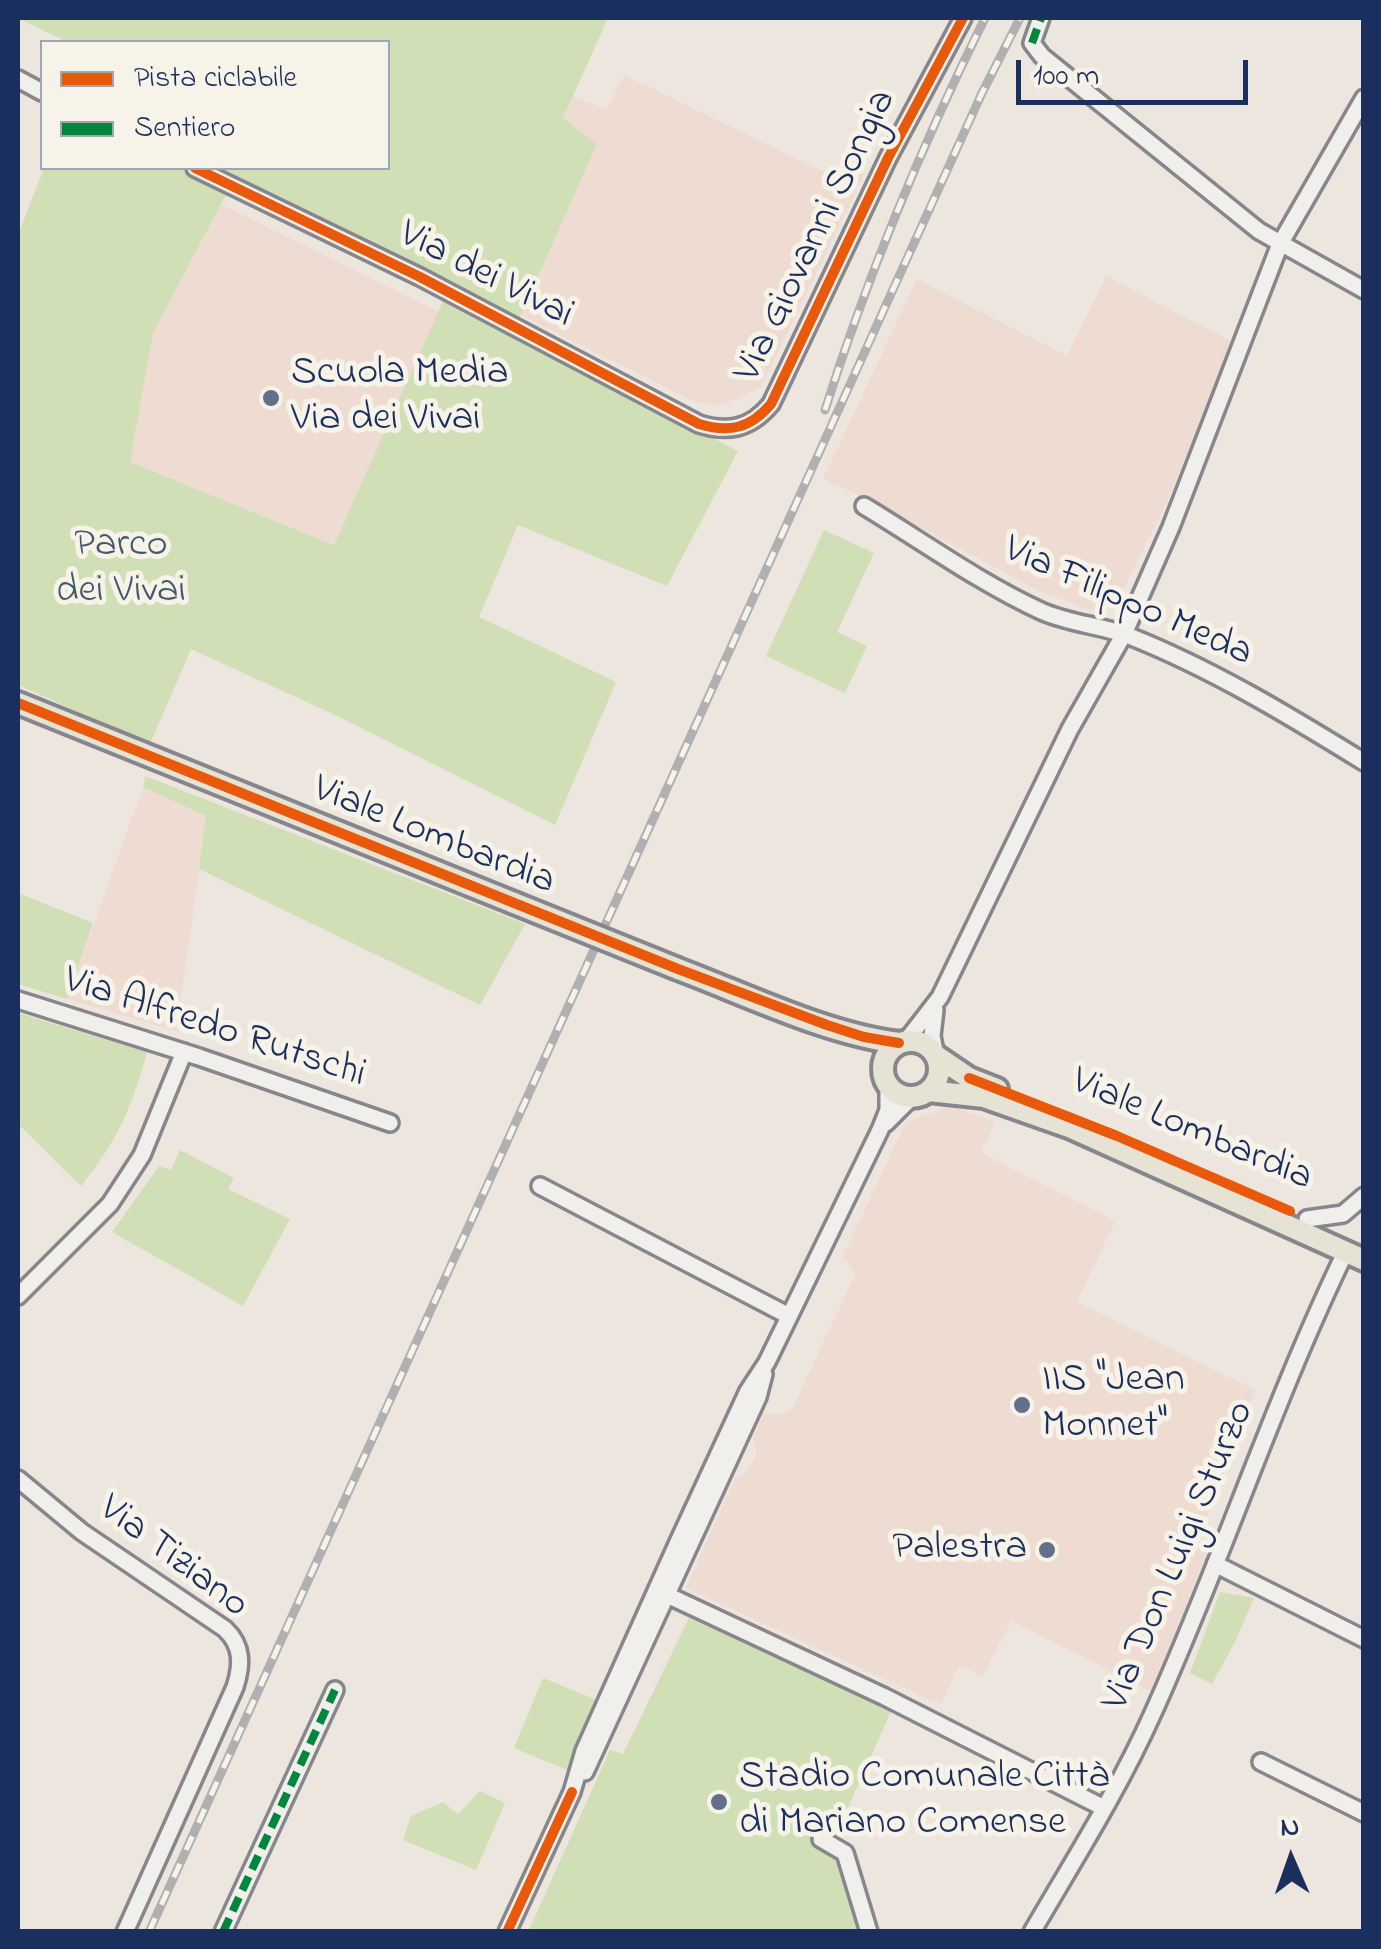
<!DOCTYPE html>
<html>
<head>
<meta charset="utf-8">
<style>
	body { margin:0 }
	#map { position:relative; width:1381px; height:1949px; overflow:hidden; background:#ede6df; font-family:"Indie Flower",sans-serif }
	canvas { display:block }
	.frame { position:absolute; inset:0; border:20px solid #1b2f5e; pointer-events:none }
	.legend { position:absolute; left:40px; top:40px; width:350px; height:130px; box-sizing:border-box; background:#f7f3e8; border:2px solid #9fa5b1; margin:0; padding:12px 18px; list-style:none; font-size:30px; color:#1b2f5e }
	.legend li { display:flex; align-items:center; gap:20px; height:50px }
	.legend b { width:50px; border:2px solid #9fa5b1 }
	.north { position:absolute; left:1241px; top:1809px; width:100px; height:100px; -webkit-text-stroke:8px #f7f3e8; paint-order:stroke; rotate:358deg; font-size:28px; font-weight:700; line-height:40px; text-align:center; color:#1b2f5e }
	.north::after { content:''; display:block; margin:auto; width:35px; height:45px; background:#1b2f5e; clip-path:polygon(50% 0,100% 100%,50% 72%,0 100%) }
	.scale { position:absolute; left:1016px; top:60px; width:232px; height:45px; box-sizing:border-box; border:5px solid #1b2f5e; border-top:0; padding-left:12px; font-size:30px; line-height:35px; white-space:nowrap; color:#1b2f5e; -webkit-text-stroke:8px #f7f3e8; paint-order:stroke }
</style>
</head>
<body>
<div id="map">
<canvas width="1381" height="1949"></canvas>
<div class="frame"></div>
<ul class="legend">
<li><b style="height:12px;background:#e8590c"></b>Pista ciclabile</li>
<li><b style="height:12px;background:#00873e"></b>Sentiero</li>
</ul>
<div class="north">N</div>
<div class="scale">100 m</div>
</div>
<script>
const g = document.querySelector('canvas').getContext('2d');
g.lineJoin = 'round';
function fill(path, color) {
  g.fillStyle = color;
  g.fill(path, 'evenodd');
}
function trace(path, color, width, dash) {
  g.strokeStyle = color;
  g.lineWidth = width;
  g.lineCap = dash ? 'butt' : 'round';
  g.setLineDash(dash || []);
  g.stroke(path);
}
function label(font, color, halo, rows, align = 'center') {
  g.font = font + ' "Indie Flower",sans-serif';
  g.lineWidth = 10;
  g.setLineDash([]);
  g.textBaseline = 'middle';
  g.strokeStyle = halo;
  g.fillStyle = color;
  for (const [text, x, y, turn = 0] of rows) {
    g.save();
    g.translate(x, y);
    g.rotate((+turn || 0) * Math.PI / 180);
    g.textAlign = isNaN(turn) ? turn : align;
    if (halo) g.strokeText(text, 0, 0);
    g.fillText(text, 0, 0);
    g.restore();
  }
}
fill(new Path2D(`
	M 624,75 L 833,176 L 865,173 L 761,387 L 738,399 L 716,405 L 695,402 L 521,315 L 597,144 L 563,118 L 573,96 L 607,110 Z
	M 221,204 L 439,312 L 335,545 L 130,462 L 153,333 Z
	M 1106,276 L 1233,342 L 1170,495 L 1118,600 L 1104,610 L 1088,609 L 1039,591 L 867,499 L 823,479 L 917,279 L 1067,356 Z
	M 143,787 L 207,816 L 176,1031 L 67,999 Z
	M 952,1106 L 995,1123 L 981,1153 L 1115,1221 L 1077,1302 L 1255,1390 L 1197,1543 L 1208,1550 L 1152,1692 L 1011,1621 L 983,1676 L 959,1665 L 941,1705 L 686,1588 L 735,1478 L 744,1476 L 757,1453 L 753,1438 L 764,1414 L 784,1414 L 793,1407 L 855,1275 L 843,1256 L 906,1122 Z`), '#eedcd2');
fill(new Path2D(`
	M 18,18 L 608,18 L 563,118 L 597,144 L 516,326 L 584,371 L 738,451 L 667,586 L 518,525 L 479,617 L 616,682 L 555,825 L 335,715 L 191,649 L 150,744 L 18,685 L 18,235 L 44,168 L 388,168 L 388,42 L 67,42 ZM 231,185 L 447,292 L 334,545 L 130,462 L 153,333 Z
	M 824,530 L 874,553 L 837,632 L 867,646 L 845,693 L 766,656 Z
	M 145,776 L 525,924 L 480,1005 L 199,869 L 206,816 L 143,787 Z
	M 18,893 L 93,923 L 67,999 L 18,984 Z
	M 18,1013 L 147,1052 C 131,1110 118,1139 81,1186 L 18,1124 Z
	M 180,1150 L 234,1178 L 228,1189 L 290,1219 L 243,1306 L 112,1232 L 159,1166 L 171,1170 Z
	M 1220,1592 L 1254,1598 L 1235,1642 L 1212,1684 L 1190,1673 Z
	M 689,1618 L 892,1709 L 830,1848 L 862,1919 L 856,1931 L 528,1932 L 610,1750 L 623,1754 Z
	M 543,1678 L 602,1702 L 572,1772 L 514,1748 Z
	M 480,1791 L 505,1803 L 476,1870 L 403,1840 L 411,1816 L 443,1802 L 458,1814 Z`), '#d0dfb5');
const minor = new Path2D(`
	M 1041,18 L 1032,43 L 1042,56 L 1259,231 L 1364,290
	M 18,79 L 42,92
	M 195,168 L 420,277 L 699,424 C 728,433 750,429 771,404 L 888,158 L 963,18
	M 864,506 C 922,541 980,583 1041,611 C 1070,624 1100,625 1129,636 C 1212,669 1288,715 1364,762
	M 18,1000 L 199,1057 L 390,1123
	M 906,1041 L 940,997 L 1070,729 L 1124,634 L 1171,527 L 1280,244 L 1364,98
	M 935,1052 L 932,1036 L 935,1010
	M 886,1123 L 912,1097
	M 540,1186 L 789,1316
	M 1307,1219 L 1343,1214 L 1364,1196
	M 18,1296 L 110,1204 L 142,1155 L 184,1052
	M 18,1479 L 82,1532 L 225,1629 C 243,1646 242,1665 235,1687 L 125,1932
	M 1215,1564 L 1364,1639
	M 667,1595 L 885,1697 L 1104,1808
	M 1261,1762 L 1364,1813
	M 585,1772 L 758,1397 L 764,1374
	M 821,1839 L 845,1853 L 869,1932
	M 223,1932 L 335,1690
	M 507,1932 L 572,1792 L 584,1751 L 678,1542 L 748,1391 L 767,1362 L 880,1130 L 888,1110 L 888,1085
	M 1032,1932 C 1074,1860 1119,1789 1153,1713 C 1222,1561 1273,1401 1346,1251`);
const major = new Path2D(`
	M 18,703 L 514,903
	M 678,969 C 747,995 826,1034 899,1043
	M883 1069a28 28 0 1 1 56 0a28 28 0 1 1-56 0Z
	M 938,1057 L 969,1078 L 997,1089
	M 929,1091 L 984,1097 L 1069,1127 L 1364,1260`);
trace(minor, '#86868c', 22);
trace(major, '#86868c', 28);
trace(minor, '#f1efeb', 15);
trace(major, '#e6e2d4', 20);
const rail = new Path2D(`
	M 825,410 C 868,274 922,145 985,18
	M 149,1932 L 982,93 L 1020,18`);
trace(rail, '#b0b0b3', 9);
trace(rail, '#f7f3e8', 5, [15]);
const majorBridge = new Path2D(`
	M 514,903 L 678,969`);
trace(majorBridge, '#86868c', 28, []);
trace(majorBridge, '#e6e2d4', 20);
trace(new Path2D(`
	M 1032,43 L 1041,18
	M 223,1932 L 335,1690`), '#00873e', 8, [15, 8]);
trace(new Path2D(`
	M 195,168 L 420,277 L 699,424 C 728,433 750,429 771,404 L 888,158 L 963,18
	M 18,703 L 678,969 L 827,1025 L 864,1037 L 899,1043
	M 969,1078 L 1117,1136 L 1290,1211
	M 507,1932 L 572,1792`), '#e8590c', 10);
for (const [x, y, r, color] of [
	[271,398,10,"#646f8b"],
	[1022,1405,10,"#646f8b"],
	[1047,1550,10,"#646f8b"],
	[719,1802,10,"#646f8b"]
]) {
  const dot = new Path2D();
  dot.arc(x, y, r, 0, 2 * Math.PI);
  g.fillStyle = color;
  g.fill(dot);
  trace(dot, '#f7f3e8', 4);
}
label('40px', '#1b2f5e', '#f7f3e8', [
	["Via Giovanni Songia",818,237,-64],
	["Via dei Vivai",485,277,27],
	["Via Filippo Meda",1127,604,24],
	["Viale Lombardia",433,838,22],
	["Via Alfredo Rutschi",214,1030,18],
	["Viale Lombardia",1191,1132,23],
	["Via Don Luigi Sturzo",1181,1557,-67],
	["Via Tiziano",172,1559,37]
]);
label('40px', '#1b2f5e', '#f7f3e8', [
	["Scuola Media",291,375],
	["Via dei Vivai",291,421],
	["IIS \"Jean",1042,1382],
	["Monnet\"",1042,1428],
	["Palestra",1027,1550,"right"],
	["Stadio Comunale Città",739,1779],
	["di Mariano Comense",739,1825]
], 'left');
label('40px', '#425a6b', '#f7f3e8', [
	["Parco",121,547],
	["dei Vivai",121,593]
]);
</script>
</body>
</html>
